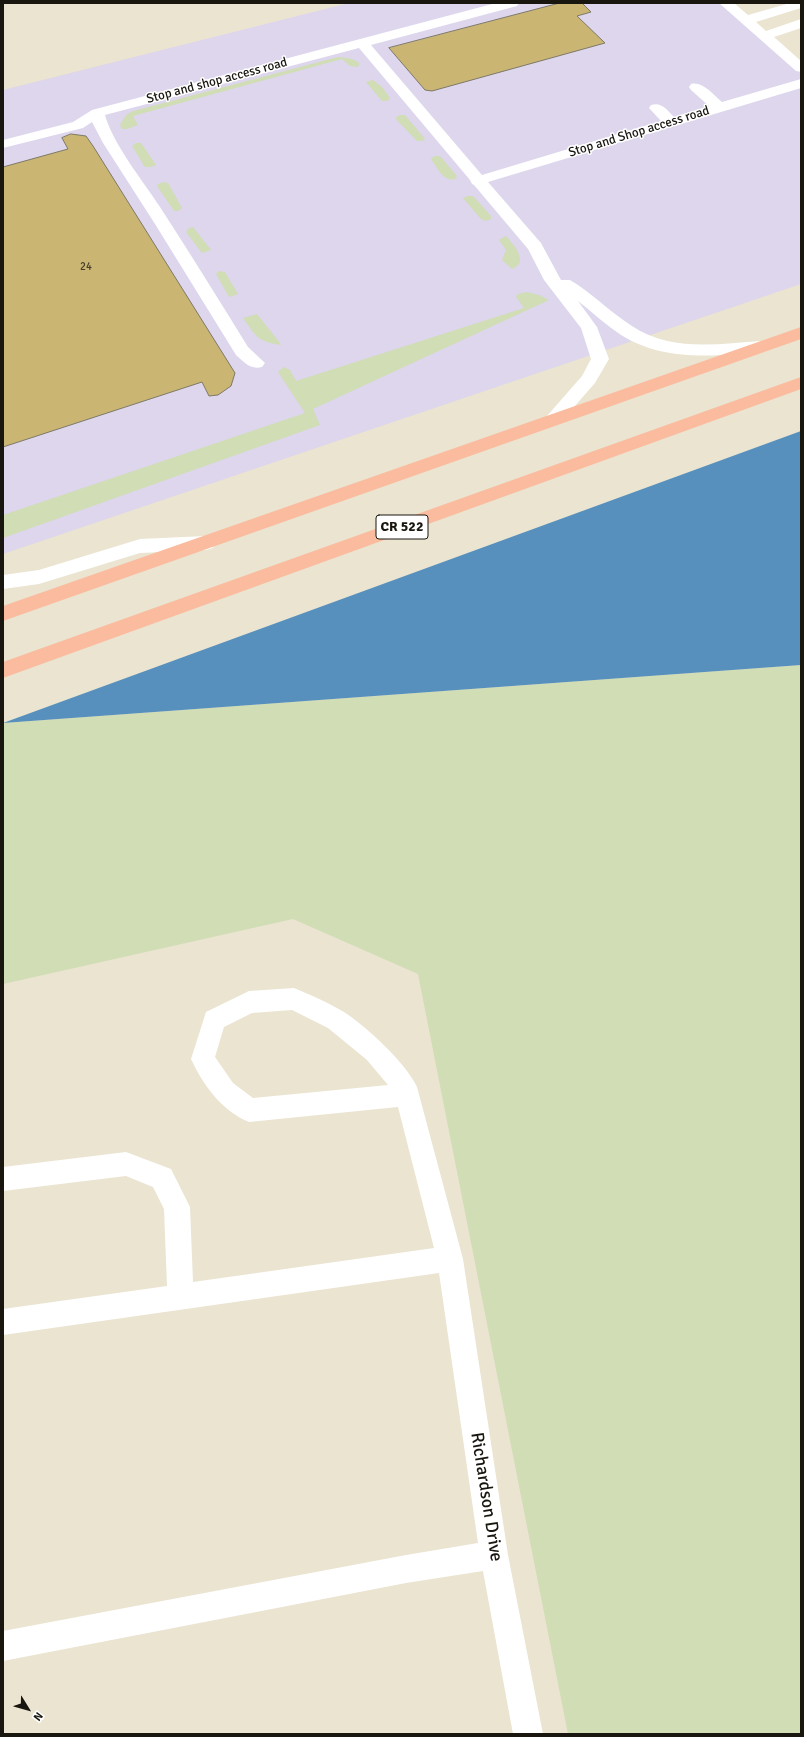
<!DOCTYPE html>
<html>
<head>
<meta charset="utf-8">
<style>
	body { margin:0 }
	#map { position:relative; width:804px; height:1737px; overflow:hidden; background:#eae4d1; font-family:Signika,sans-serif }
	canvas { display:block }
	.frame { position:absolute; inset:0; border:4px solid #18160f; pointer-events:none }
	.north { position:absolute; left:8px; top:1689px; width:40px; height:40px; -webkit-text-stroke:3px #fff; paint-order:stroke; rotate:127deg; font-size:11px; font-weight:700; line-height:16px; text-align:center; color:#18160f }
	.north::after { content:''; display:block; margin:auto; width:14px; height:18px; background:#18160f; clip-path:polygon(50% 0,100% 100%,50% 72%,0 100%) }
</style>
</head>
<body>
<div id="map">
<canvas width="804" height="1737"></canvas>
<div class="frame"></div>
<div class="north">N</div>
</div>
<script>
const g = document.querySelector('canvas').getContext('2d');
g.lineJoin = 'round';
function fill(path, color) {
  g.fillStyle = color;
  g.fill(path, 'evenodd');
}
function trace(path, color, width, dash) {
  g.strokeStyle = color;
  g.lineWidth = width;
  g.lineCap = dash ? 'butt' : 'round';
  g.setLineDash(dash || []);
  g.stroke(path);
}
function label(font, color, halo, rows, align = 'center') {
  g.font = font + ' Signika,sans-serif';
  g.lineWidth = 3;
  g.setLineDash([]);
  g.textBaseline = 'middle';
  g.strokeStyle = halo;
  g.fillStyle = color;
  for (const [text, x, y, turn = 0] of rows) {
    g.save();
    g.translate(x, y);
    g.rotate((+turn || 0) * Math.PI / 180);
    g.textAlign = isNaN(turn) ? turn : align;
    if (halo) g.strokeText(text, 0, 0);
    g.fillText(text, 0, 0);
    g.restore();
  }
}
fill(new Path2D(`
	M 349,3 L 720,3 L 801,68 L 801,284 L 3,554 L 3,90 Z`), '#ddd6ec');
fill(new Path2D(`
	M 338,57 C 346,58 355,58 360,64 L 357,67 L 350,66 L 342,59 L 133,116 L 138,125 L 127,129 L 122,129 L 120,125 L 126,115 L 133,111 Z
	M 373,80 L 382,87 L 390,98 L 387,101 L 382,101 L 366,82 Z
	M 400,115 L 405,115 L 425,139 L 422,141 L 417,141 L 395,118 Z
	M 136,143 L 141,143 L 156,165 L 151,167 L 145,167 L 132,146 Z
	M 434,156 L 440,156 L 457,176 L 455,179 C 444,183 436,166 431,159 Z
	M 164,182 L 168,183 L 182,208 L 178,211 L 174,211 L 157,186 L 158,184 Z
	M 468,196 L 473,196 L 491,216 L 491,219 L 486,221 L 481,219 L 463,198 Z
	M 193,227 L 211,250 L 202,253 L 186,232 L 189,228 Z
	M 506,236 C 513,244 530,262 512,269 L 502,260 L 506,250 L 499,240 Z
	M 219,271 L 225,272 L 238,294 L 229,297 L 216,274 Z
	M 527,292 L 539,295 L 549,300 L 313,409 L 320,425 L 3,538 L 3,515 L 305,413 L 278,372 L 284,367 L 290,370 L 296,381 L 524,308 L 516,297 L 518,294 Z
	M 257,314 L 280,343 L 281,345 C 256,341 257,337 243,318 Z
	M 801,665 L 801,1734 L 568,1734 L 418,974 L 293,919 L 3,984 L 3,723 Z`), '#d0ddb5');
fill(new Path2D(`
	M 801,431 L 801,665 L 3,723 Z`), '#5790bd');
const building = new Path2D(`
	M 560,3 L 582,3 L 591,12 L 577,16 L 605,43 L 432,91 L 425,90 L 389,48 Z
	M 71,134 L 86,136 L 93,146 L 235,373 L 231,386 L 218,395 L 209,396 L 202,382 L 3,447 L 3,167 L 68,149 L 62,138 Z`);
fill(building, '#cab672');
trace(building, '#7e7968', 1);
fill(new Path2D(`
	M 496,3 L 519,3 L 517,6 L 371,45 L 482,175 L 661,121 L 649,108 L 651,105 C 662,102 667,110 674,117 L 709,106 L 691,90 L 689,87 L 691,84 C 703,81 713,95 722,102 L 801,79 L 801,88 L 488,182 L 541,243 L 561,280 L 570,280 L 578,285 C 597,298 613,314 632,326 C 670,352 718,344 761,341 L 767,343 L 769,347 L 767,351 C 753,355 736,354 721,355 C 687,357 651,354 621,335 C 606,325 592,312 578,301 L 597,327 L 609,359 L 595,383 L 559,424 L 553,426 L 547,424 L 544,420 L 547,416 L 582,376 L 591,359 L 581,328 L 544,280 L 528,249 L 474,185 L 472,184 L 470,180 L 359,48 L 105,115 C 113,144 143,181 160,207 C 190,253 219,300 248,347 L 265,363 L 262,367 C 250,370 244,362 236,355 L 155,224 L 103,143 L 92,122 L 83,128 L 3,148 L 3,140 L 73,122 L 92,110 Z
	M 719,3 L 734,3 L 748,15 L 790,3 L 801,3 L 801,8 L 756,22 L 766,31 L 801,19 L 801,28 L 774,37 L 801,61 L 801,72 L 796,71 Z
	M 206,536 L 213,538 L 215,543 L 213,548 L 206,550 L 140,553 L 39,584 L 3,589 L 3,575 L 39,570 L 140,539 Z
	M 294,988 C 311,995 329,1003 344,1012 C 367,1027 406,1063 417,1087 L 463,1259 L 508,1555 L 543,1734 L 513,1734 L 483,1571 L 406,1583 L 3,1661 L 3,1631 L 406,1555 L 478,1543 L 439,1273 L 3,1335 L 3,1309 L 167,1286 L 164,1209 L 153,1187 L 126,1176 L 3,1191 L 3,1167 L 126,1152 L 171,1169 L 190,1207 L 193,1282 L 434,1248 L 398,1107 L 249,1122 C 222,1111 203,1085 191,1059 L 206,1012 L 249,991 ZM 292,1010 L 328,1028 L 367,1060 L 388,1085 L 253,1098 L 233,1083 L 215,1057 L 224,1027 L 252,1013 Z`), '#fff');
fill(new Path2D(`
	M 801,327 L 801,339 L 3,621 L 3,606 Z
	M 801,377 L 801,389 L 3,678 L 3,662 Z`), '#fbbb9e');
label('11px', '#443e28', null, [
	["24",86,267]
]);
label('13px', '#18160f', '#fff', [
	["Stop and shop access road",217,81,-15],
	["Stop and Shop access road",639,132,-17]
]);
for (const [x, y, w] of [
	[402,527,52]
]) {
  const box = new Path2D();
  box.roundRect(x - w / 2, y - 12, w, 24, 3);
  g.fillStyle = '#fff';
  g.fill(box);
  trace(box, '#18160f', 1);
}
label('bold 14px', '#18160f', null, [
	["CR 522",402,527]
]);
label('18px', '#18160f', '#fff', [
	["Richardson Drive",486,1497,81]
]);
</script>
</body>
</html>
